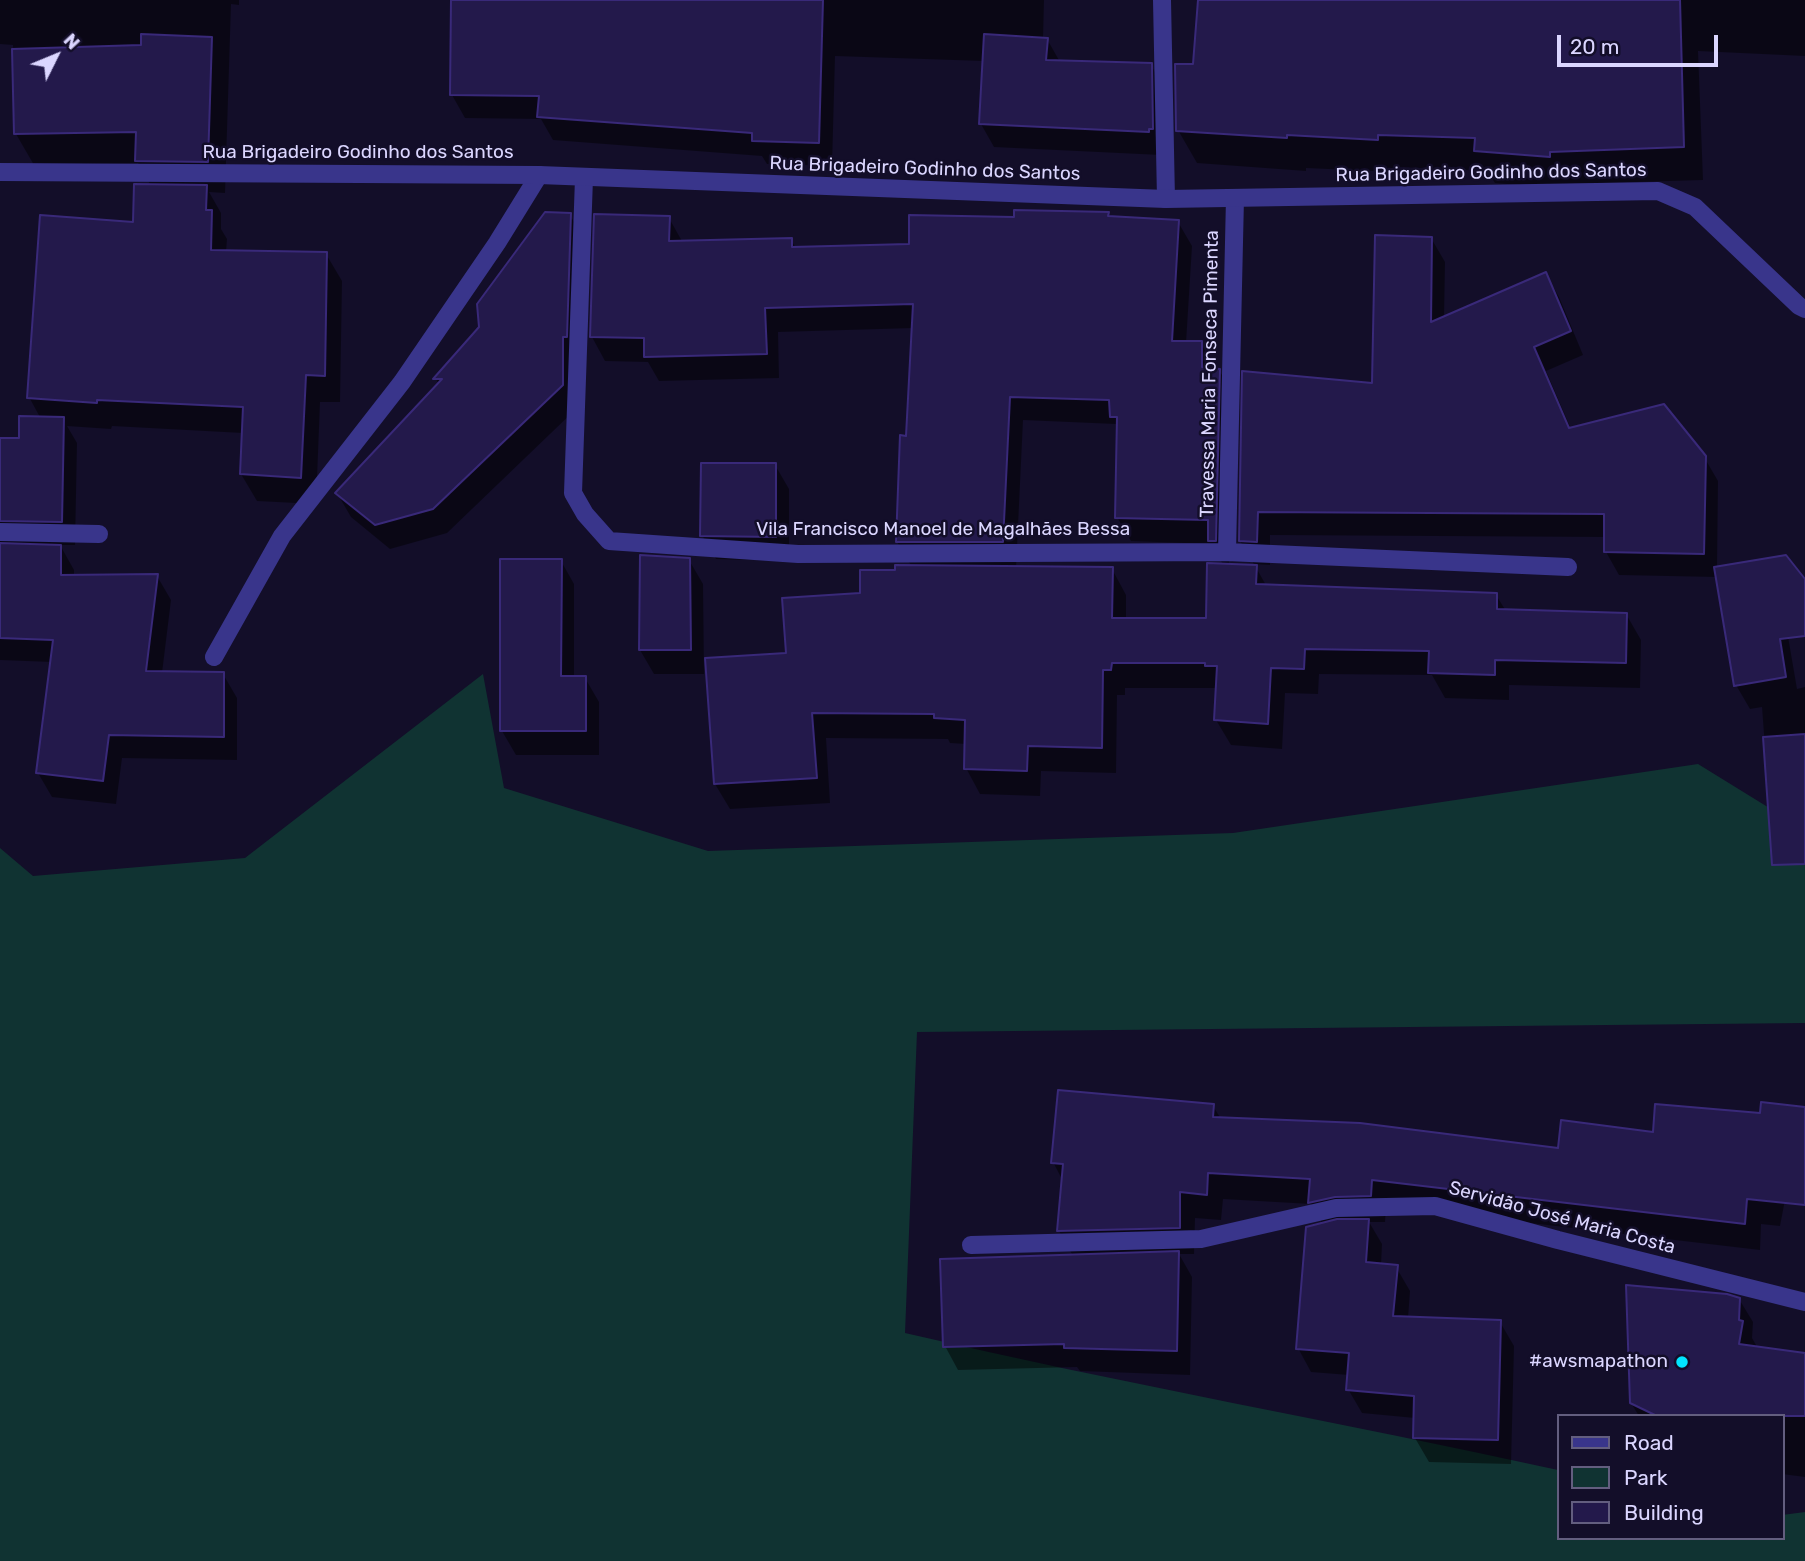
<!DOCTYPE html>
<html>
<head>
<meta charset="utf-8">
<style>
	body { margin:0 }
	#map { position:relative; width:1805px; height:1561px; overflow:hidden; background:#130e29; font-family:Rubik,sans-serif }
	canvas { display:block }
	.legend { position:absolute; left:1557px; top:1414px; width:228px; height:126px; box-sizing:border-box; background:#130e29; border:2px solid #635e7f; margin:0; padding:9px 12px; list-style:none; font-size:21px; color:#dbd6ff }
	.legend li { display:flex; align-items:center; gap:14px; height:35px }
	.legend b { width:35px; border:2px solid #635e7f }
	.north { position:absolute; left:21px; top:21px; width:70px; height:70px; -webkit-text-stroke:5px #130e29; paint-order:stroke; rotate:47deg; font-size:19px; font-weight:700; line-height:28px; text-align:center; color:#dbd6ff }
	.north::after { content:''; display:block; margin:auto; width:24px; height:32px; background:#dbd6ff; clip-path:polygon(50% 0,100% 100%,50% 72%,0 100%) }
	.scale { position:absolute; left:1557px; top:35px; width:161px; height:32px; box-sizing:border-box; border:4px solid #dbd6ff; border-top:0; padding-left:9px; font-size:21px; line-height:24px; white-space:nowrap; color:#dbd6ff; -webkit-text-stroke:5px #130e29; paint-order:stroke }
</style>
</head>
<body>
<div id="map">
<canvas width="1805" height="1561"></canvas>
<ul class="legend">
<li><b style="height:9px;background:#39358b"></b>Road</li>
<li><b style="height:19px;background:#103332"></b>Park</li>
<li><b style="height:19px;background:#23194b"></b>Building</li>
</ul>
<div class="north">N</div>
<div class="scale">20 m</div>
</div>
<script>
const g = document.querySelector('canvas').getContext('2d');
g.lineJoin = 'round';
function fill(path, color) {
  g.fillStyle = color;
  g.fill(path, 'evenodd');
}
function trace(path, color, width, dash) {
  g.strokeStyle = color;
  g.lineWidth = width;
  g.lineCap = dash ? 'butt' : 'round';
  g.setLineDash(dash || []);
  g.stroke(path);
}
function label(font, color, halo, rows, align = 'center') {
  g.font = font + ' Rubik,sans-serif';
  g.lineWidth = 5;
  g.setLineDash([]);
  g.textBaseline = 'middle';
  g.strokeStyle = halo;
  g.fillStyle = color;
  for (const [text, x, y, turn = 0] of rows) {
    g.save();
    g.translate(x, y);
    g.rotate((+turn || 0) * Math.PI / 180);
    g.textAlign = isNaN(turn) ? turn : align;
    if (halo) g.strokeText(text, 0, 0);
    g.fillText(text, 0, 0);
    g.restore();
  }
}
fill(new Path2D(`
	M 483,674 L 504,788 L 708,851 L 1233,833 L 1698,764 L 1805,830 L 1805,1023 L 917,1032 L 905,1333 C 1122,1384 1341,1422 1558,1470 L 1558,1538 L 1782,1538 L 1782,1515 L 1805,1512 L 1805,1561 L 0,1561 L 0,848 L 33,876 L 245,858 Z`), '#103332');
fill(new Path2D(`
	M 0,0 L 239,0 L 239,5 L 231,4 L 225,193 L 209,192 L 221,213 L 221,229 L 227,239 L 226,252 L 326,254 L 342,281 L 340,402 L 320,402 L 316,504 L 257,501 L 241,474 L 243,433 L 112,426 L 111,429 L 67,426 L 77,443 L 75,545 L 60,545 L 74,570 L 74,577 L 157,576 L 171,600 L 162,673 L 223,674 L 237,698 L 237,760 L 122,758 L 116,804 L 52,797 L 38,773 L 52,662 L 0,660 L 0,440 L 21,440 L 41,419 L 29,397 L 134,224 L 151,186 L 138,163 L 34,165 L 16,134 L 13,45 L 0,44 Z
	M 453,0 L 1044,0 L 1043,39 L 1047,39 L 1060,62 L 1151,65 L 1164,88 L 1161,155 L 994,147 L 981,124 L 984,61 L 835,56 L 832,166 L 767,164 L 762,156 L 553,140 L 541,119 L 465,118 L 452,95 Z
	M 1200,0 L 1805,0 L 1805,56 L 1698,51 L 1703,180 L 1568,184 L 1568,189 L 1495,183 L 1487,171 L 1396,167 L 1396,172 L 1306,168 L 1306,171 L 1197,163 L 1178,130 L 1195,66 Z
	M 1108,214 L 1110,218 L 1178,222 L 1192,246 L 1186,343 L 1201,343 L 1215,370 L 1219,370 L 1233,394 L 1229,566 L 1255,566 L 1240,541 L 1244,373 L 1374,385 L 1431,238 L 1445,262 L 1444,318 L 1546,274 L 1559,297 L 1583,355 L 1546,371 L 1571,429 L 1704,457 L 1718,481 L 1717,568 L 1779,584 L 1797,689 L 1805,687 L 1805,810 L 1768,787 L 1762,707 L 1750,709 L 1736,685 L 1717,577 L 1619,575 L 1606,552 L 1606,537 L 1270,535 L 1270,565 L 1254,564 L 1267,587 L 1496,595 L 1506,611 L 1626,614 L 1641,640 L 1640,688 L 1509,685 L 1509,700 L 1445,698 L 1432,675 L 1319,674 L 1318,694 L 1285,693 L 1282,749 L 1231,745 L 1216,720 L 1217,688 L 1125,688 L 1125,695 L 1117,695 L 1116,773 L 1041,771 L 1040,796 L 980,794 L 966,768 L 966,744 L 950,743 L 948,739 L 826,738 L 830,803 L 730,809 L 715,784 L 788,654 L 861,594 L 896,572 L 912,567 L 897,542 L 908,438 L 914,328 L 778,332 L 779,378 L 659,381 L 648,362 L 605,361 L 592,337 L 669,218 L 683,243 L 791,240 L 796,248 L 910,246 L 1016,219 ZM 1023,420 L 1116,424 L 1118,429 L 1117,517 L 1131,541 L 1211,544 L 1224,566 L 1207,620 L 1126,620 L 1126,595 L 1112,569 L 1016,568 Z
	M 570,215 L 584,239 L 576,409 L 447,533 L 390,549 L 351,517 L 337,493 L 439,385 L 436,379 L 481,327 Z
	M 775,465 L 789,489 L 789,561 L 716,559 L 702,535 Z
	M 689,560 L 703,584 L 704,674 L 654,674 L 640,650 Z
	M 561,561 L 574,584 L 574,678 L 585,678 L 599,702 L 599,755 L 516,755 L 502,731 Z
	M 1213,1106 L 1221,1119 L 1559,1149 L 1655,1133 L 1796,1142 L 1780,1226 L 1761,1224 L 1760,1250 L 1386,1206 L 1385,1222 L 1369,1222 L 1382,1244 L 1381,1265 L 1396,1267 L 1410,1291 L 1408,1318 L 1500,1322 L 1514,1346 L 1511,1464 L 1429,1462 L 1415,1438 L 1415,1418 L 1362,1413 L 1348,1389 L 1349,1375 L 1311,1372 L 1298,1348 L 1323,1225 L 1311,1204 L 1223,1199 L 1221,1220 L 1195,1218 L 1194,1254 L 1179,1254 L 1192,1277 L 1190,1375 L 1080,1371 L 1077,1367 L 958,1370 L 945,1346 L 1073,1256 L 1059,1231 L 1063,1181 L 1053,1162 Z
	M 1739,1299 L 1753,1322 L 1752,1338 L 1756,1345 L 1754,1356 L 1805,1354 L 1805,1477 L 1782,1474 L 1782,1416 L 1639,1416 L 1631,1403 Z`), '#0007');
const building = new Path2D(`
	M 451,0 L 823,0 L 819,143 L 752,141 L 752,133 L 537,117 L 539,96 L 450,95 Z
	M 1198,0 L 1680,0 L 1684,147 L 1550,152 L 1550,157 L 1474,151 L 1475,138 L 1378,135 L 1378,140 L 1287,135 L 1287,138 L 1176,131 L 1175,64 L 1193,64 Z
	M 141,34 L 212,37 L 208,162 L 135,161 L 136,132 L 14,134 L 12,49 L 141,45 Z
	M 984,34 L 1048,38 L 1046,60 L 1152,63 L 1153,129 L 1149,129 L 1149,132 L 979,124 Z
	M 134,184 L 207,185 L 206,210 L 212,210 L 211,250 L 327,252 L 325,376 L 306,375 L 301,478 L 240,474 L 243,407 L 97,400 L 97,403 L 27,398 L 40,215 L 133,222 Z
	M 1014,210 L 1109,212 L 1108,216 L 1179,220 L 1172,341 L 1202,341 L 1202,367 L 1220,369 L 1216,541 L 1208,541 L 1208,520 L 1115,518 L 1117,417 L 1110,417 L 1109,400 L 1010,397 L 1003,542 L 896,542 L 900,435 L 906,436 L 913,304 L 765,308 L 767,354 L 644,357 L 644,338 L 590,337 L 594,214 L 670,216 L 669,241 L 792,238 L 792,247 L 909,244 L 909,215 L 1014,217 Z
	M 545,212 L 571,213 L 567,337 L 563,337 L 563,385 L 433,509 L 375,525 L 335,493 L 442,379 L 433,379 L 479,327 L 477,304 Z
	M 1375,235 L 1432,237 L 1431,322 L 1546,272 L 1571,331 L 1534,347 L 1569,428 L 1664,404 L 1706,456 L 1704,554 L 1604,552 L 1604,514 L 1258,512 L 1257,542 L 1239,541 L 1242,371 L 1372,383 Z
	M 19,416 L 64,417 L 62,522 L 0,521 L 0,438 L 19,438 Z
	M 701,463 L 776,463 L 776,537 L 700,536 Z
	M 0,543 L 61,545 L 61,575 L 158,574 L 146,671 L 224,672 L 224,737 L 109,735 L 103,781 L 36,773 L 53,640 L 0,638 Z
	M 640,555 L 690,558 L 691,650 L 639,650 Z
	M 1786,555 L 1805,579 L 1805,636 L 1780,639 L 1786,677 L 1734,686 L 1714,567 Z
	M 500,559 L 562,559 L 561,676 L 586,676 L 586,731 L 500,731 Z
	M 1207,563 L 1257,565 L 1256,584 L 1497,593 L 1497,609 L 1627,613 L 1626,663 L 1495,660 L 1495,675 L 1428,673 L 1429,651 L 1305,649 L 1304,669 L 1271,668 L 1268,724 L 1214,720 L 1217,666 L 1205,666 L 1205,663 L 1112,663 L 1111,670 L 1103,670 L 1102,748 L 1028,746 L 1027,771 L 964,769 L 965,720 L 934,718 L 934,714 L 812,713 L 817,778 L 714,784 L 705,658 L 786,653 L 782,598 L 860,593 L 860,570 L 895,570 L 895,565 L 1113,567 L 1112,618 L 1206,618 Z
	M 1805,734 L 1805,864 L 1772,865 L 1763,737 Z
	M 1058,1090 L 1214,1104 L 1213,1117 L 1360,1123 L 1558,1148 L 1561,1120 L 1653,1132 L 1655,1104 L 1760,1113 L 1761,1102 L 1805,1107 L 1805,1205 L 1747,1199 L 1745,1224 L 1372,1180 L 1371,1196 L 1335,1197 L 1308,1203 L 1310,1179 L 1208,1173 L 1207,1195 L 1180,1192 L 1180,1228 L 1057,1231 L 1063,1164 L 1051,1163 Z
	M 1337,1219 L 1369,1219 L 1366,1262 L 1398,1265 L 1393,1316 L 1501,1320 L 1498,1440 L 1413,1438 L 1414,1396 L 1346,1390 L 1349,1353 L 1296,1349 L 1306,1227 Z
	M 1179,1251 L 1177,1351 L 1064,1348 L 1064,1344 L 943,1347 L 940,1259 Z
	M 1626,1285 L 1727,1294 L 1740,1298 L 1739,1320 L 1743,1321 L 1739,1344 L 1805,1353 L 1805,1416 L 1657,1416 L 1630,1403 Z`);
fill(building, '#23194b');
trace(building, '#392979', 2);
trace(new Path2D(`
	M 1162,0 L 1166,199
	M 584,178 L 573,493 L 585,514 L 609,541 L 798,554 L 1227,552 L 1568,567
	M 0,532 L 99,534
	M 1227,552 L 1235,198
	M 214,657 L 282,536 L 402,382 L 497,243 L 539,175`), '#39358b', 18);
trace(new Path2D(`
	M 0,172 L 539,175 L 1166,199 L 1658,191 L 1695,207 L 1799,306 L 1805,309
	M 971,1245 L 1201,1239 L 1336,1208 L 1435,1206 L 1558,1240 L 1805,1302`), '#39358b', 18);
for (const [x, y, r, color] of [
	[1682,1362,7,"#02e5ff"]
]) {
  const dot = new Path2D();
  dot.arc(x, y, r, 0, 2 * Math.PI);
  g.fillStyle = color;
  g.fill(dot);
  trace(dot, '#130e29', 2.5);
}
label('19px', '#dbd6ff', '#130e29', [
	["Rua Brigadeiro Godinho dos Santos",358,153],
	["Rua Brigadeiro Godinho dos Santos",925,169,2],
	["Rua Brigadeiro Godinho dos Santos",1491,173,-1],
	["Travessa Maria Fonseca Pimenta",1210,374,-89],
	["Vila Francisco Manoel de Magalhães Bessa",943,530],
	["Servidão José Maria Costa",1562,1218,15]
]);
label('19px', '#dbd6ff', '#130e29', [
	["#awsmapathon",1668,1362]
], 'right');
</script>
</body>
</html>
